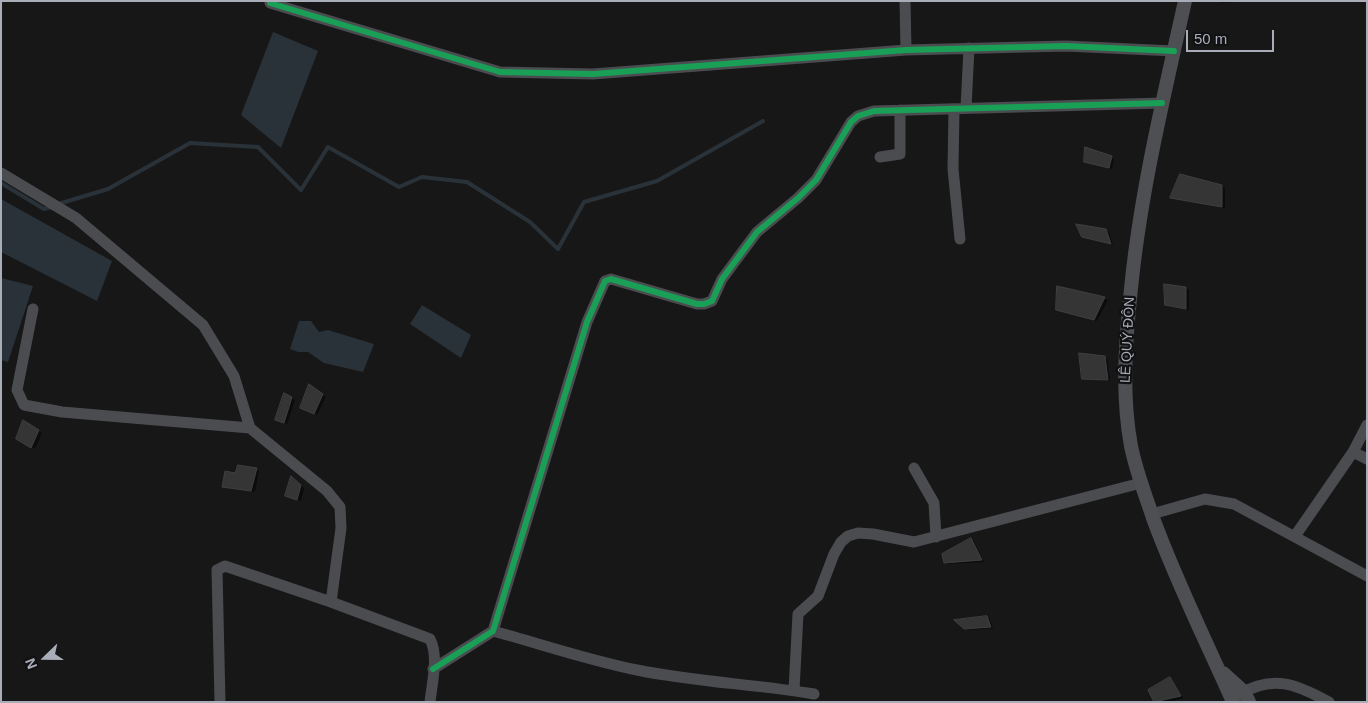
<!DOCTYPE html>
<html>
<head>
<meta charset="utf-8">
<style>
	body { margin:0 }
	#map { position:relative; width:1368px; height:703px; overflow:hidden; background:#171717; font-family:Arial,sans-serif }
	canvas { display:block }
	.frame { position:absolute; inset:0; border:2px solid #a8adb8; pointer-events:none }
	.north { position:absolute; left:20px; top:633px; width:50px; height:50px; -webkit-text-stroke:4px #111113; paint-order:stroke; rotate:248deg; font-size:14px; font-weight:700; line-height:20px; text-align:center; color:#a8adb8 }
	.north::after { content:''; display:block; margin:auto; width:18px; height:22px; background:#a8adb8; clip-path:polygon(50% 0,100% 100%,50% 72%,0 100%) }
	.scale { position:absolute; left:1186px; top:30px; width:88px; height:22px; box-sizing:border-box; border:2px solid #a8adb8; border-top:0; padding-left:6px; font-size:15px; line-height:18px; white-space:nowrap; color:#a8adb8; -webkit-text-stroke:4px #111113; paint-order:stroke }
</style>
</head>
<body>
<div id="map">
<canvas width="1368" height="703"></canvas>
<div class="frame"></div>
<div class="north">N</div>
<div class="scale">50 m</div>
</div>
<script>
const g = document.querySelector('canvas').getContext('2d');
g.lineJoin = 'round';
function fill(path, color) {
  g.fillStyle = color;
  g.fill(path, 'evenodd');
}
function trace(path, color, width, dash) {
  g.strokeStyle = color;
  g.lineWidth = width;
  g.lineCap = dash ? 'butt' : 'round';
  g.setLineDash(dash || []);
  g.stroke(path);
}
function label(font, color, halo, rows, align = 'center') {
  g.font = font + ' Arial,sans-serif';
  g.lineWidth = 4.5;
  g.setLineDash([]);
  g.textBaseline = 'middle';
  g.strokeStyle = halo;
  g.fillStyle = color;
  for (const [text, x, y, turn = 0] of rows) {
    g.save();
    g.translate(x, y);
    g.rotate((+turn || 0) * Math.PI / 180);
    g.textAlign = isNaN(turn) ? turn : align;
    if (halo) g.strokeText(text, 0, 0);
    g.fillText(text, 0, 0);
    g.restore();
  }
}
fill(new Path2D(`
	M 273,32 L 318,51 L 281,148 L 241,115 Z
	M 1,199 L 112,261 L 97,301 L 1,252 Z
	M 1,278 L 33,286 L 8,362 L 1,360 Z
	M 422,305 L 471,335 L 461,358 L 410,324 Z
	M 299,321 L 311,321 L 319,332 L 328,330 L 374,344 L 363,372 L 324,363 L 308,352 L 298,352 L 290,349 Z`), '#2a3239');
fill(new Path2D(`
	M 1219,1 L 1252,1 L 1222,3 Z
	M 1111,157 L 1114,159 L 1112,169 L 1086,162 Z
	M 1222,186 L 1225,188 L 1225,208 L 1171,197 Z
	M 1105,230 L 1109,232 L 1113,245 L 1087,238 Z
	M 1058,288 L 1108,300 L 1097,321 L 1061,311 Z
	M 1186,288 L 1189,290 L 1189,310 L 1166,305 Z
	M 1104,358 L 1108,360 L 1110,381 L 1084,378 Z
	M 313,387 L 326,397 L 317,415 L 305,409 Z
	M 284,394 L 295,400 L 287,424 L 280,421 Z
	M 23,421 L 42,433 L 35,449 L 17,439 Z
	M 256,469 L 259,471 L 255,492 L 223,486 L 236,474 Z
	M 295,480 L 304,488 L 301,501 L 289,497 Z
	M 971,539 L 974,541 L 984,562 L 949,564 L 945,563 Z
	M 987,617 L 990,619 L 993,628 L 969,630 L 965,628 Z
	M 1170,679 L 1183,698 L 1170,702 L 1156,702 L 1150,691 Z`), '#0007');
trace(new Path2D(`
	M 1,183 L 44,209 L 52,207
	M 58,204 L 108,189 L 190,143 L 258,147 L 301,190 L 328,147 L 399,187 L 422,177 L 467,182 L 530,222 L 558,249 L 584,202 L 657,181 L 763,121`), '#2a3239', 4);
const building = new Path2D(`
	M 1085,147 L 1112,156 L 1109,168 L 1084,162 Z
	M 1180,174 L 1222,185 L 1222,207 L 1170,198 Z
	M 1076,224 L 1106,229 L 1111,244 L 1082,237 Z
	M 1164,284 L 1186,287 L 1186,309 L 1165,305 Z
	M 1057,286 L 1105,297 L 1094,320 L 1056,310 Z
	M 1079,353 L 1105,356 L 1108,380 L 1082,379 Z
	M 309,384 L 323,394 L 314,414 L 300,408 Z
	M 284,393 L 292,397 L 284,423 L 275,420 Z
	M 23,420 L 39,430 L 31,448 L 16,439 Z
	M 238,465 L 257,468 L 251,491 L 222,487 L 225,471 L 235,473 Z
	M 291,476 L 301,485 L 297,500 L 285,496 Z
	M 971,538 L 982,560 L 944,563 L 942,554 Z
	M 987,616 L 991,627 L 964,629 L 954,620 Z
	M 1170,677 L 1181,696 L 1154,702 L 1148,690 Z`);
fill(building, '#353536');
trace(building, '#3f4043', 1);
trace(new Path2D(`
	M 905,1 L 906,50
	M 270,3 L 500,72 L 593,74 L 906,50 L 1066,46 L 1174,51
	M 966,108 L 969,48
	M 954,109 L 953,169 L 960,239
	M 880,157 L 900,154 L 900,110
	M 1,173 L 76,218 L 203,325 L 234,376 L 250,428 L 327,491 L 340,507 L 341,528 L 331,602 L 430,639 C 439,656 432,683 430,702
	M 33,309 L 17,390 L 24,405 L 62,412 L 250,428
	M 1367,425 L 1353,452 L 1367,459
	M 914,468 L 934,503 L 936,537
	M 1152,514 L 1205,499 L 1234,504 L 1367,576
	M 1295,536 L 1353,452
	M 493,631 C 541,644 588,660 637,670 C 695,682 755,684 814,694
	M 433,669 L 493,631 L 587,322 L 605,281 L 611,279 L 697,304 L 704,304 L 712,301 L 722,279 L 757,232 L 798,198 L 816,180 L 851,122 L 858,116 L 874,111 L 1162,103
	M 794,690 L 798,614 L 818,596 L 834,554 L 841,542 L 848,536 L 858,533 L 873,534 L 914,542 L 1141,483
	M 1238,695 C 1273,674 1296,684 1329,702
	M 220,702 L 217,570 L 225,566 L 331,602`), '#4b4c50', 11);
trace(new Path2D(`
	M 1185,1 C 1163,100 1139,198 1130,299 C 1125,348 1122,397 1131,446 C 1136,471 1145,494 1153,518 C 1176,581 1206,641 1233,702
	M 1223,673 L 1244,692 L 1249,702`), '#4d4f52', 14);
trace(new Path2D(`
	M 270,3 L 500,72 L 593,74 L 906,50 L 1066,46 L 1174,51
	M 433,669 L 493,631 L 587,322 L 605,281 L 611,279 L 697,304 L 704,304 L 712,301 L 722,279 L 757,232 L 798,198 L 816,180 L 851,122 L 858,116 L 874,111 L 1162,103`), '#1a9f57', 6);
label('14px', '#a8adb8', '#111113', [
	["LÊ QUÝ ĐÔN",1128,340,-87]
]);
</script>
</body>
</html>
